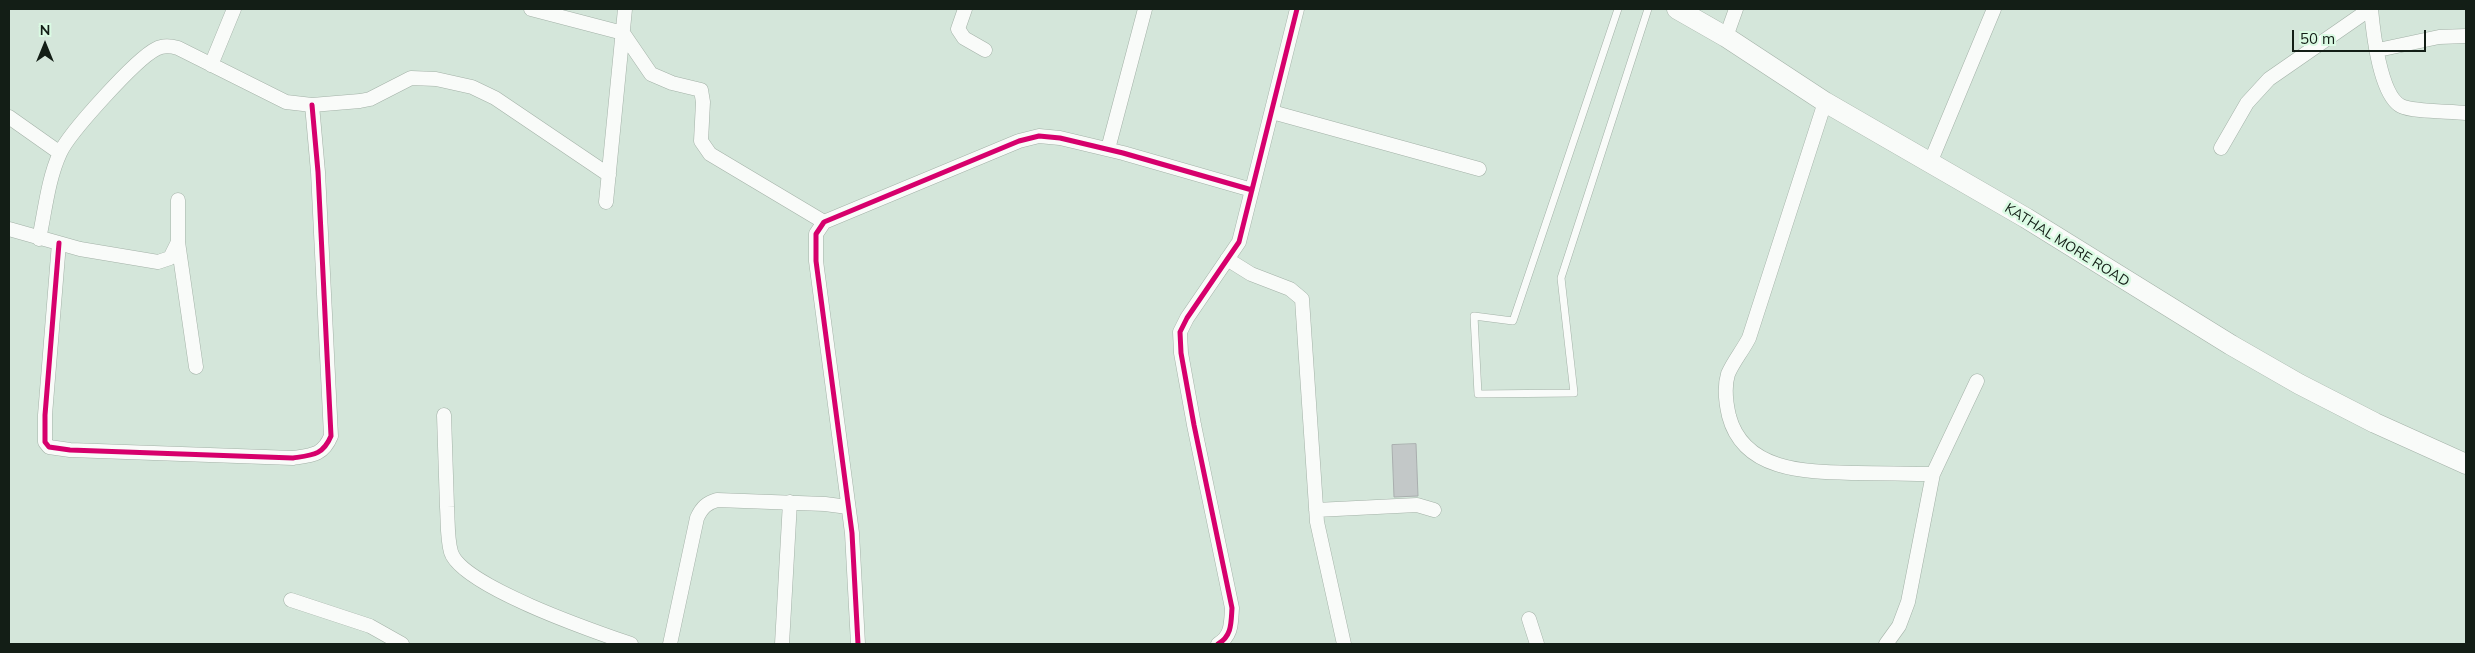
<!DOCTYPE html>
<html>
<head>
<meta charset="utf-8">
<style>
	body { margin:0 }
	#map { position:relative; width:2475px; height:653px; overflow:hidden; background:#d4e6da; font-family:Mulish,sans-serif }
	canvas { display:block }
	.frame { position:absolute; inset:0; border:10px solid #131e16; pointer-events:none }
	.north { position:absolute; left:20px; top:20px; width:50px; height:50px; -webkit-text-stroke:4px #dafae3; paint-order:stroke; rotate:0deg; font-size:14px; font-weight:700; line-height:20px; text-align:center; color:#131e16 }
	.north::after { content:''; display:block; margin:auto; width:18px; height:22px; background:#131e16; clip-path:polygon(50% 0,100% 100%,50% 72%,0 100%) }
	.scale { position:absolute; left:2292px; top:30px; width:134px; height:22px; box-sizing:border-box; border:2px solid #131e16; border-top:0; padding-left:6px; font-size:15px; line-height:18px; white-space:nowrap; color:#131e16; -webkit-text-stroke:4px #dafae3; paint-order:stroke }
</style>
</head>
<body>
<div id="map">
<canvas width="2475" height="653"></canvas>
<div class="frame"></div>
<div class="north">N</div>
<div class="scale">50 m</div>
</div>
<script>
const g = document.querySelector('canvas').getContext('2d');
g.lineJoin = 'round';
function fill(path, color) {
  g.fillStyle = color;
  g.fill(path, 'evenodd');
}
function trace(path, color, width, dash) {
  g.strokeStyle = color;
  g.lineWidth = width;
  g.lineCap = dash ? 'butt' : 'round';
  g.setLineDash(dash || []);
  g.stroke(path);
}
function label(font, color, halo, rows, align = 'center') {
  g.font = font + ' Mulish,sans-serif';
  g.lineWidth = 5;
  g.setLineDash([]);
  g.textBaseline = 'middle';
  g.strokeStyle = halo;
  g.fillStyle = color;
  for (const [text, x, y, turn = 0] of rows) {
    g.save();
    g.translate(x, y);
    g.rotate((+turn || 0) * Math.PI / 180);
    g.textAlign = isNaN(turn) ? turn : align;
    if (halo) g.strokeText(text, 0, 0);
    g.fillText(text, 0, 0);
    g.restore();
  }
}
const building = new Path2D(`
	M 1416,444 L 1418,496 L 1394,497 L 1392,445 Z`);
fill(building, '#c3c8c8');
trace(building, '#a9aeae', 1);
const lane = new Path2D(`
	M 1618,9 L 1513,321 L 1474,316 L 1478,394 L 1574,393 L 1561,278 L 1648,9`);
const street = new Path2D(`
	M 531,9 L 623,33 L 651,74 L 672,83 L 701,90 L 703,102 L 701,141 L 710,154 L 824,222
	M 965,9 L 958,29 L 964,38 L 985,50
	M 2371,9 C 2373,31 2380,95 2401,106 C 2413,112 2451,111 2466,113
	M 1726,37 L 1736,9
	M 2378,50 L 2439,37 L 2466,36
	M 211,65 L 234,9
	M 1825,102 L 1749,338 C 1743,350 1733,362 1728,374 C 1724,387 1726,403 1729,416 C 1744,473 1809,472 1857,473 C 1882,473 1908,474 1933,474
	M 1272,112 L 1479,169
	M 9,117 L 60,153
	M 2221,148 L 2247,103 L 2269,79 L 2370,9
	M 1108,149 L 1145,9
	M 1930,163 L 1994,9
	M 606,202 L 625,9
	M 9,229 L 80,249 L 158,262 L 170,258 L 178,242 L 178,200
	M 39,239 C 45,211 48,179 60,153 C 69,133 136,59 156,49 C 163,45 171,46 178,48 L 286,102 L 312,105 L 360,101 L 370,99 L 411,78 L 436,79 L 472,87 L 495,98 L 609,175
	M 178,242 L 196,367
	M 59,243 L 45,415 L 45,442 L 49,447 L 70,450 L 293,458 C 313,455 323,455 331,436 L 318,172 L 312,105
	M 1227,259 L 1251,274 L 1290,289 L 1302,299 L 1317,522 L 1344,644
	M 444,415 C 445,446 446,476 447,507 C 448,521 447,538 451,552 C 461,586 596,632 631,644
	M 1316,510 L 1417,505 L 1434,510
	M 291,600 L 370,626 L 402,644
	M 1529,619 L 1537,644
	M 670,644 L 697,518 C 702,507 707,503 717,500 L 825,504 L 848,507
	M 782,644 L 790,502
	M 858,644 L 852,533 L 816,261 L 816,234 L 824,222 L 1019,141 L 1039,136 L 1060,138 L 1123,153 L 1252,190
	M 1218,644 C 1232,636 1231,623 1232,608 L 1194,425 L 1181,353 L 1180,332 L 1187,318 L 1239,242 L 1297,9
	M 1886,644 L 1899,626 L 1908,602 L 1933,474 L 1977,381`);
const secondary = new Path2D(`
	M 1677,9 L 1726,37 L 1825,102 L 2026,218 L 2231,345 L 2299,384 L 2375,423 L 2466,464`);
trace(lane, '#a3b1a7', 8);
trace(street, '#a3b1a7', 15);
trace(secondary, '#a3b1a7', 21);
trace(lane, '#f9fbf9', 7);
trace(street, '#f9fbf9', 14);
trace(secondary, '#f9fbf9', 20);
trace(new Path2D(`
	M 59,243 L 45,415 L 45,442 L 49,447 L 70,450 L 293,458 C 313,455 323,455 331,436 L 318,172 L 312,105
	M 858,644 L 852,533 L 816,261 L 816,234 L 824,222 L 1019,141 L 1039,136 L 1060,138 L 1123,153 L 1252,190
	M 1218,644 C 1232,636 1231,623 1232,608 L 1194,425 L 1181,353 L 1180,332 L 1187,318 L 1239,242 L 1297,9`), '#d6006c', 5);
label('14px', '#131e16', '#dafae3', [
	["KATHAL MORE ROAD",2067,245,32]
]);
</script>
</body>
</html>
